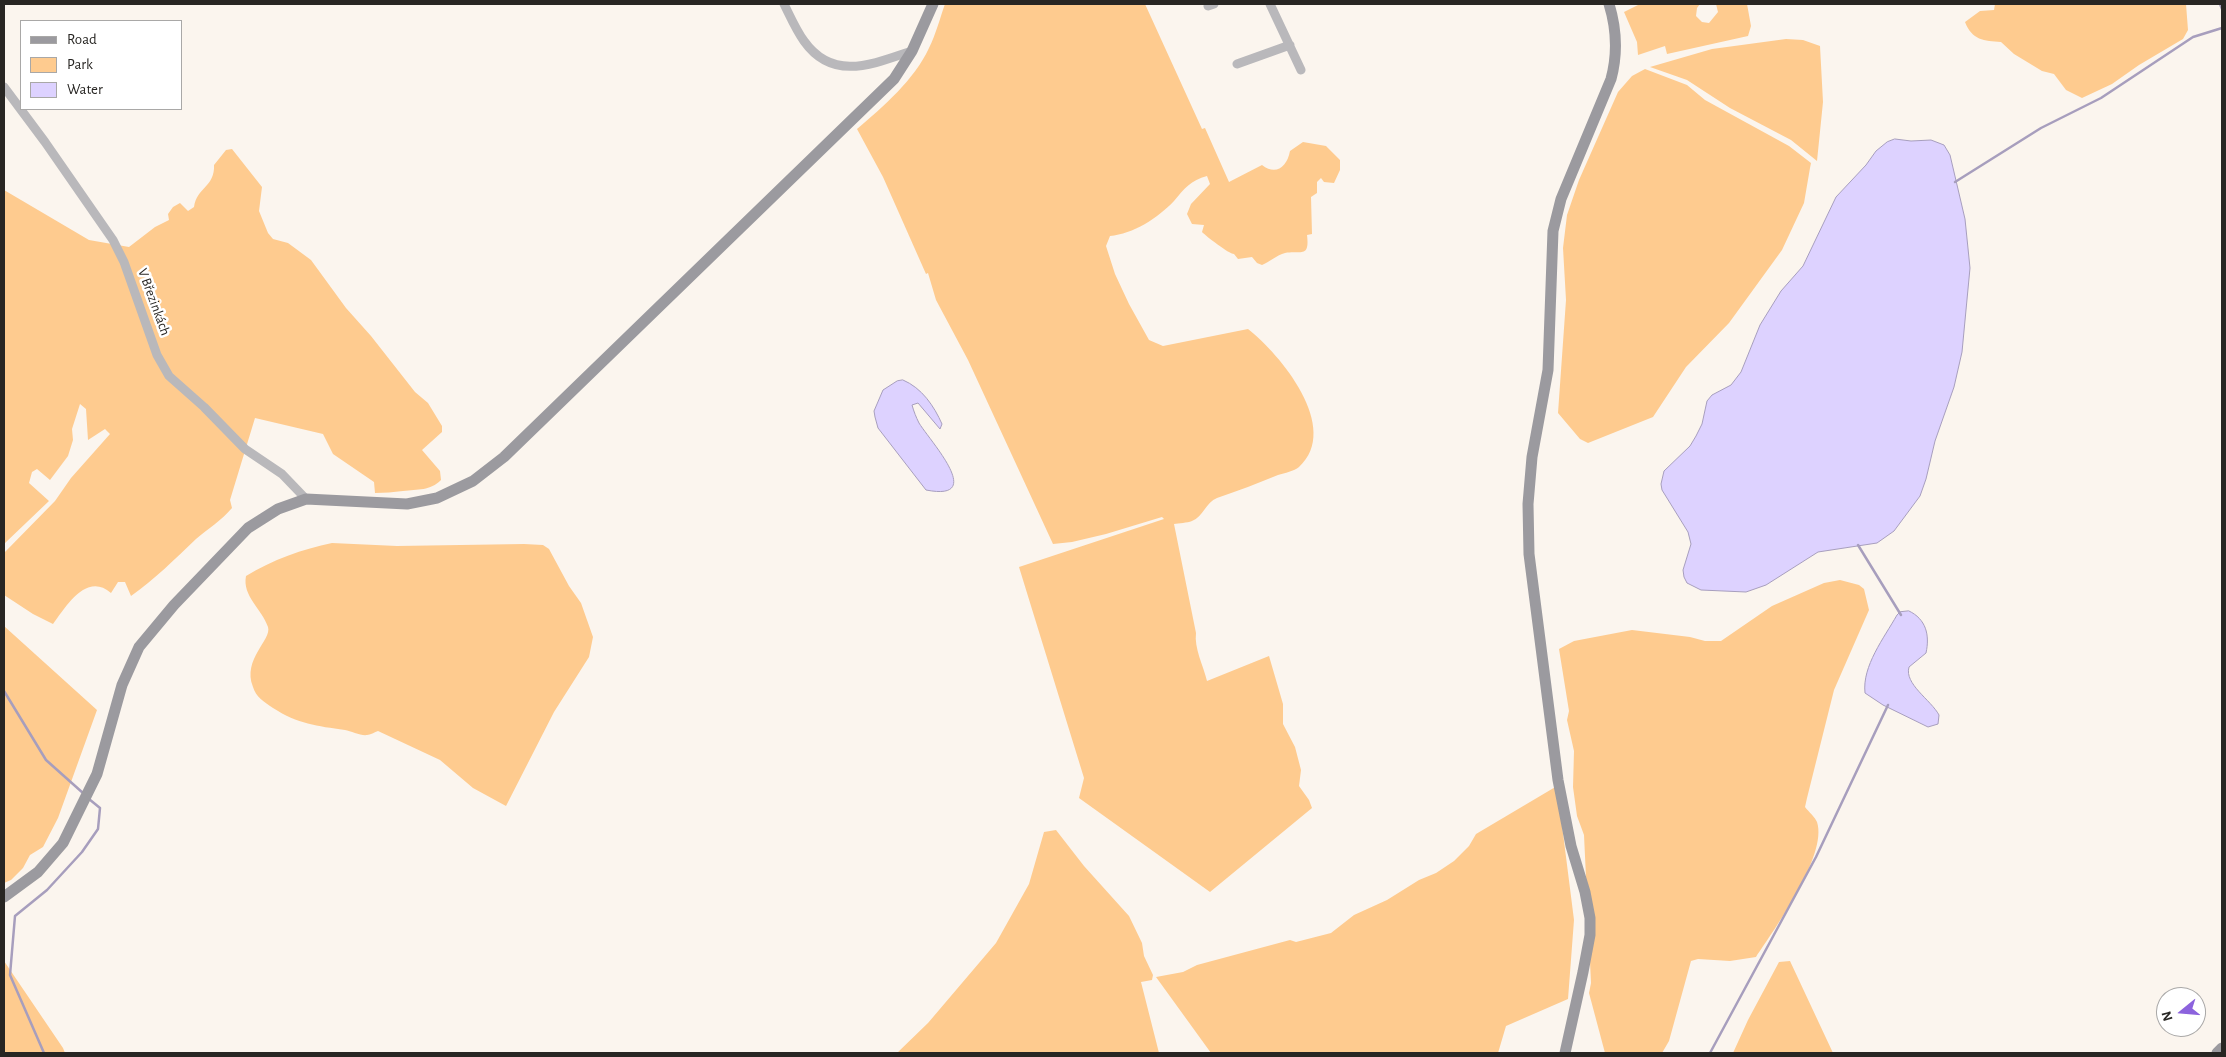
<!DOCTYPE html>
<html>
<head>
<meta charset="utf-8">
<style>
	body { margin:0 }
	#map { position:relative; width:2226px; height:1057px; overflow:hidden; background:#fbf5ee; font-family:"Alegreya Sans",sans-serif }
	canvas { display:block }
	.frame { position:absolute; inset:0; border:5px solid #282623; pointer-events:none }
	.legend { position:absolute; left:20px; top:20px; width:162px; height:90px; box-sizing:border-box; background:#fff; border:1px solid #a9a8a7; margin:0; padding:6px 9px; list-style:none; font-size:15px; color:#282623 }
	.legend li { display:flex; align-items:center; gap:10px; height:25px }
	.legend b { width:25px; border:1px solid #a9a8a7 }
	.north { position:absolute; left:2156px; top:987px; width:50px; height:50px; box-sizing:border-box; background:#fff; border:1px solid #a9a8a7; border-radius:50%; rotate:253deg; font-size:14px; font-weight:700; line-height:20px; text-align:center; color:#282623 }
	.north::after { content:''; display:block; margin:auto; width:18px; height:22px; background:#8c63dd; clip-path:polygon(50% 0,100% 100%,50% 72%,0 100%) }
</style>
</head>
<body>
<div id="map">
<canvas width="2226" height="1057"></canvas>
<div class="frame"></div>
<ul class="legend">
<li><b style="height:6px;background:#9b9a9f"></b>Road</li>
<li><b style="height:14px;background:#fecb8f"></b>Park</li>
<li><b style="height:14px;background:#ddd2ff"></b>Water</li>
</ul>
<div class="north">N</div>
</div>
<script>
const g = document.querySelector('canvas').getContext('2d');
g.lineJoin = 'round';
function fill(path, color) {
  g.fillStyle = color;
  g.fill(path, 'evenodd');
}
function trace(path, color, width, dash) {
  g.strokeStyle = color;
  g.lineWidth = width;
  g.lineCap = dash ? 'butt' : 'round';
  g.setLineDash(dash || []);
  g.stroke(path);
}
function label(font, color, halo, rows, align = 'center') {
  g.font = font + ' "Alegreya Sans",sans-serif';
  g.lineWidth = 5;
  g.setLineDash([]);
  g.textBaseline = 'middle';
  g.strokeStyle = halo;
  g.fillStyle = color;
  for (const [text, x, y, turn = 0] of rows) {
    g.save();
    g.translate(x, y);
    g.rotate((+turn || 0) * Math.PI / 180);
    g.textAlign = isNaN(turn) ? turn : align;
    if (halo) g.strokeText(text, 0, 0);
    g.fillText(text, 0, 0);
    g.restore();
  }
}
fill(new Path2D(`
	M 945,4 L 1145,4 L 1202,129 L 1205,128 L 1229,182 L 1262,165 C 1276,176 1287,167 1290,151 L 1303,142 L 1326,146 L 1340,160 L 1340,170 L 1334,183 L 1324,182 L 1321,178 L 1317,182 L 1317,193 L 1311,197 L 1312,234 L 1307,235 C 1310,259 1300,250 1285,253 C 1277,255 1269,262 1262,265 L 1257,263 L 1252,257 L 1238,259 L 1234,254 C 1229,254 1206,236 1202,232 L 1204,225 L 1192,224 L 1187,214 L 1191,204 L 1210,184 L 1207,176 C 1191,180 1184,189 1174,201 C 1158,218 1133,234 1110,236 L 1106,246 L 1115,274 L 1129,304 L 1149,340 L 1163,346 L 1248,329 C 1280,354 1342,428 1299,467 C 1294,471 1285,473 1278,475 C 1258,483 1238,491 1217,498 C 1206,502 1203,517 1192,521 C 1187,523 1179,523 1174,524 L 1196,633 C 1194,648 1203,665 1207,681 L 1269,656 L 1283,704 L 1283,724 L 1295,747 L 1301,770 L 1299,786 L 1309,800 L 1312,808 L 1210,892 L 1079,798 L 1084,778 L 1019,567 L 1164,519 L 1162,517 L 1106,534 L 1072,542 L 1053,544 L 968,360 L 936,300 L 928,273 L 926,274 L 883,177 L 857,129 C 884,106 914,80 929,48 C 936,34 940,18 945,4 Z
	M 1640,4 L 1700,4 L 1697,8 L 1696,16 L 1702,22 L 1709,23 L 1718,12 L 1716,4 L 1747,4 L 1751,26 L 1748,36 L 1667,54 L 1665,46 L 1638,55 L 1637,42 L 1624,12 Z
	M 1995,4 L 2186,4 L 2188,30 L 2183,39 L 2139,65 L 2112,84 L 2082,98 L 2066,90 L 2054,74 L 2042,71 L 2014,54 L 2001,42 C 1984,41 1972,40 1965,22 L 1980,11 L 1994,10 Z
	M 1786,39 L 1803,40 L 1820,46 L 1823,102 L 1817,161 L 1791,140 L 1730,108 L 1687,80 L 1650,67 L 1712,49 Z
	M 1645,69 L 1687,85 L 1705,100 L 1789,146 L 1811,163 L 1810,168 L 1804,203 L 1782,250 L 1729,323 L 1686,367 L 1653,417 L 1588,443 L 1580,439 L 1558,413 L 1566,300 L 1563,248 L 1567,215 L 1579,180 L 1618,92 L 1632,76 Z
	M 232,149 L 262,187 L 259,211 L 268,233 L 273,239 L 288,243 L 311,260 L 346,308 L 371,336 L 415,392 L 428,403 L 442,426 L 442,432 L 422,450 L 440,471 L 441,480 C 430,491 418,489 403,491 C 393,492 385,493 375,493 L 374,482 L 333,454 L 323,434 L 255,418 L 230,500 L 232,508 C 221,521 209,528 196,539 C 175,559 155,579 131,596 L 125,582 L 118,582 L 111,593 C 87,572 67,605 53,624 L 33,614 L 4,595 L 4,553 L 55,501 L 71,478 L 110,434 L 105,429 L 88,440 L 86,409 L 80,404 L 72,429 L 73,440 L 68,456 L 50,480 L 37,469 L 32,472 L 29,483 L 49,501 L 4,544 L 4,190 L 89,240 L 129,247 L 155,227 L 169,220 L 168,214 L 173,207 L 180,203 L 188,211 L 194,207 C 197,187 215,187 214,165 L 226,150 Z
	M 332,543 L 397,546 L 524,544 L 543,545 L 549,549 L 569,586 L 581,603 L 593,637 L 589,657 L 554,712 L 506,806 L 473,788 L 440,760 L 378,731 C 375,732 370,735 367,735 C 361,736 351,731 345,730 C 317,726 298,724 273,708 C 264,702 256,697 253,687 C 242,659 272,640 268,627 C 262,609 242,596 246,576 C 272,560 303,549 332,543 Z
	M 1840,580 L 1859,585 L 1864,589 L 1869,610 L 1834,690 L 1807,798 L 1805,807 C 1809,812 1815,817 1817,822 C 1828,855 1774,930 1756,957 L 1730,961 L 1698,959 L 1691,961 L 1669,1041 L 1662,1053 L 1605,1053 L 1589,993 L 1591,983 L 1584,835 L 1577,816 L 1573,787 L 1574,751 L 1567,720 L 1569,711 L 1559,649 L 1574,641 L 1632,630 L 1690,637 L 1705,641 L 1721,641 L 1772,606 L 1824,583 Z
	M 4,626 L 97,710 L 58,818 L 43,847 L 30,855 L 23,868 L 11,880 L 4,883 Z
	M 1557,786 L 1574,920 L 1568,999 L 1506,1026 L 1498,1053 L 1211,1053 L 1156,977 L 1183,972 L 1197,965 L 1290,940 L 1296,942 L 1331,933 L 1354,915 L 1387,900 L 1419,880 L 1436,873 L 1454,861 L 1469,846 L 1476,834 Z
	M 1056,830 L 1084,866 L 1129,916 L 1142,943 L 1144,956 L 1153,975 L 1152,980 L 1141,982 L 1159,1053 L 897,1053 L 928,1023 L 996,943 L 1029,884 L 1044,832 Z
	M 4,961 L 63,1048 L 65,1053 L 4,1053 Z
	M 1790,961 L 1833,1053 L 1733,1053 L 1748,1020 L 1779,962 Z`), '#fecb8f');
const water = new Path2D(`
	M 1895,139 L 1911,141 L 1931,140 L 1944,145 L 1950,155 L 1965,219 L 1970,268 L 1962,352 L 1954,387 L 1935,441 L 1926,479 L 1920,496 L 1894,531 L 1877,543 L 1818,552 L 1766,585 L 1746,592 L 1701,590 L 1687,583 L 1684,577 L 1683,570 L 1691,544 L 1688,532 L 1662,490 L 1661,484 L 1664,471 L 1690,446 L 1696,436 L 1702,424 L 1707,401 L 1712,395 L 1731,385 L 1741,372 L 1760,325 L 1781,291 L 1803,266 L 1836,197 L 1866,165 L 1876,151 L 1887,142 Z
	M 903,380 C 922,388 934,406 942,424 L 940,429 L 918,403 L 912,405 C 914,412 916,417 919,423 C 930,441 987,502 926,490 L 878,428 L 875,417 L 874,411 L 883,390 L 897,381 Z
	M 1909,611 C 1926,619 1930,635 1926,653 L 1909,667 C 1904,684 1931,700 1939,715 L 1938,724 L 1928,727 L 1883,705 L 1865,693 C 1862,666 1884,638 1897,615 L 1900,612 Z`);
fill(water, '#ddd2ff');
trace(water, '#a79ebd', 1);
trace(new Path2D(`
	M 2220,4 L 2222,9
	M 1955,182 L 2041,128 L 2101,98 L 2193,37 L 2222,28
	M 1858,545 L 1901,615
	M 4,691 L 46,760 L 83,793
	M 44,1053 L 10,975 L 15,916 L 47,890 L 82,852 L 98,829 L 100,808 L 89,799
	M 1710,1053 L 1816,857 L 1888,705`), '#a79ebd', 2.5);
trace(new Path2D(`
	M 784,4 C 790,16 796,30 804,41 C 833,82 873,64 912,51
	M 1270,4 L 1301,70
	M 1208,6 L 1214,4
	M 1237,64 L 1290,45
	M 4,87 L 45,142 L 113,240 L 124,262 L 157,355 L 169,376 L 204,407 L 245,449 L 282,474 L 306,499`), '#b9b8bb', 9);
trace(new Path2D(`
	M 4,897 L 38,872 L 63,843 L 97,774 L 122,685 L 139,647 L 174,605 L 248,528 L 278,509 L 306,499 L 407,504 L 437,498 L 473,481 L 504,457 L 894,79 L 912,51 L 933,4
	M 1565,1053 L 1583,972 L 1590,935 L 1590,918 L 1585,892 L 1571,846 L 1558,780 L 1529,554 L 1528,504 L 1532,457 L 1548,370 L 1553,231 L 1561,199 L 1611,79 C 1618,53 1617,30 1609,4
	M 2217,1053 L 2222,1048`), '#9b9a9f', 11);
label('14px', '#282623', '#fff', [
	["V Březinkách",154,302,70]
]);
</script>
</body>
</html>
